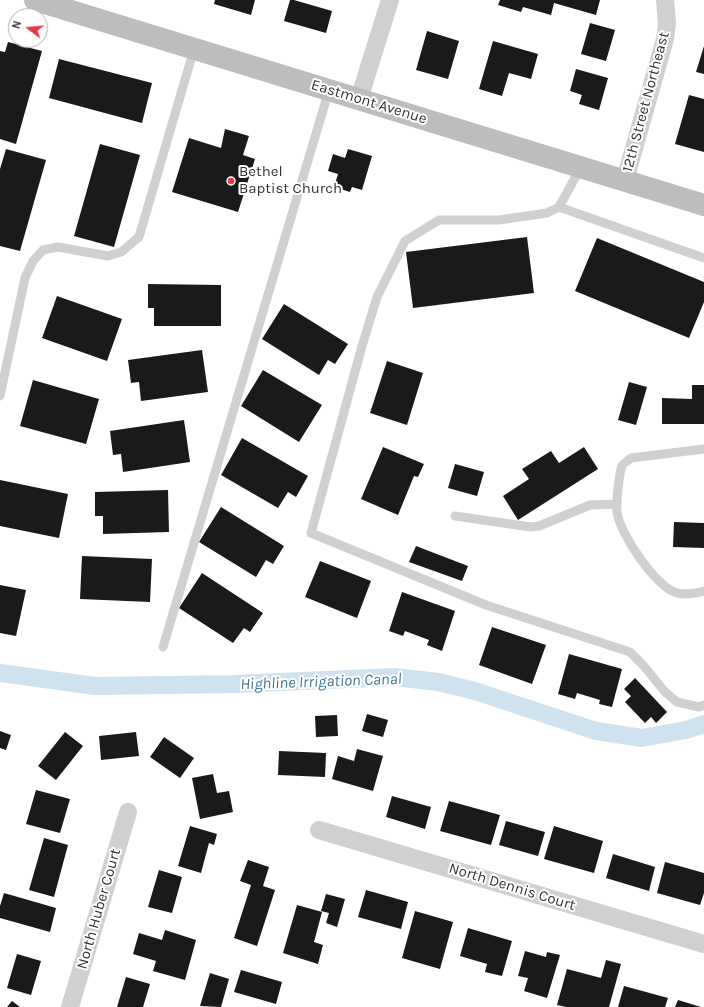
<!DOCTYPE html>
<html>
<head>
<meta charset="utf-8">
<style>
	body { margin:0 }
	#map { position:relative; width:704px; height:1007px; overflow:hidden; background:#fff; font-family:Karla,sans-serif }
	canvas { display:block }
	.north { position:absolute; left:8px; top:8px; width:40px; height:40px; box-sizing:border-box; background:#fff; border:1px solid #adadad; border-radius:50%; rotate:286deg; font-size:11px; font-weight:700; line-height:16px; text-align:center; color:#333 }
	.north::after { content:''; display:block; margin:auto; width:14px; height:18px; background:#e63946; clip-path:polygon(50% 0,100% 100%,50% 72%,0 100%) }
</style>
</head>
<body>
<div id="map">
<canvas width="704" height="1007"></canvas>
<div class="north">N</div>
</div>
<script>
const g = document.querySelector('canvas').getContext('2d');
g.lineJoin = 'round';
function trace(path, color, width, dash) {
  g.strokeStyle = color;
  g.lineWidth = width;
  g.lineCap = dash ? 'butt' : 'round';
  g.setLineDash(dash || []);
  g.stroke(path);
}
function fill(path, color) {
  g.fillStyle = color;
  g.fill(path, 'evenodd');
}
function label(font, color, halo, rows, align = 'center') {
  g.font = font + ' Karla,sans-serif';
  g.lineWidth = 4;
  g.setLineDash([]);
  g.textBaseline = 'middle';
  g.strokeStyle = halo;
  g.fillStyle = color;
  for (const [text, x, y, turn = 0] of rows) {
    g.save();
    g.translate(x, y);
    g.rotate((+turn || 0) * Math.PI / 180);
    g.textAlign = isNaN(turn) ? turn : align;
    if (halo) g.strokeText(text, 0, 0);
    g.fillText(text, 0, 0);
    g.restore();
  }
}
trace(new Path2D(`
	M 0,673 L 95,686 L 235,684 L 395,677 L 438,682 L 475,691 L 596,731 L 642,738 L 686,730 L 704,724`), '#cfe2ee', 18);
fill(new Path2D(`
	M 215,0 L 255,0 L 251,15 L 214,4 Z
	M 290,0 L 294,0 L 332,11 L 326,33 L 284,21 Z
	M 500,0 L 600,0 L 596,15 L 554,3 L 551,15 L 523,7 L 521,12 L 498,5 Z
	M 590,23 L 615,30 L 606,61 L 581,54 Z
	M 427,31 L 459,41 L 448,79 L 416,70 Z
	M 493,41 L 538,54 L 531,79 L 509,73 L 502,96 L 479,89 Z
	M 8,42 L 42,51 L 16,144 L 0,139 L 0,51 L 5,52 Z
	M 704,46 L 704,74 L 696,72 Z
	M 59,59 L 152,83 L 142,123 L 49,98 Z
	M 576,69 L 608,78 L 599,110 L 579,104 L 582,95 L 570,91 Z
	M 689,95 L 704,99 L 704,152 L 675,144 Z
	M 225,129 L 249,136 L 243,155 L 255,159 L 238,212 L 172,192 L 189,138 L 221,148 Z
	M 100,144 L 140,155 L 114,247 L 74,236 Z
	M 6,149 L 46,160 L 20,251 L 0,246 L 0,169 Z
	M 348,149 L 372,156 L 362,190 L 352,187 L 350,192 L 334,187 L 338,174 L 328,171 L 333,154 L 345,158 Z
	M 527,237 L 534,293 L 413,308 L 406,252 Z
	M 597,238 L 704,282 L 704,302 L 689,338 L 575,291 Z
	M 148,284 L 221,285 L 221,326 L 154,326 L 154,308 L 148,308 Z
	M 57,296 L 122,319 L 107,361 L 42,338 Z
	M 284,304 L 348,344 L 335,364 L 328,360 L 319,375 L 262,339 Z
	M 202,350 L 208,392 L 141,401 L 139,382 L 131,383 L 128,360 Z
	M 387,361 L 423,373 L 407,425 L 370,413 Z
	M 263,370 L 322,405 L 299,442 L 241,406 Z
	M 33,380 L 99,399 L 86,444 L 20,426 Z
	M 629,382 L 647,387 L 636,425 L 618,420 Z
	M 692,385 L 704,385 L 704,424 L 662,424 L 662,398 L 692,399 Z
	M 184,420 L 190,462 L 123,472 L 121,454 L 113,455 L 110,431 Z
	M 242,438 L 308,476 L 296,497 L 288,492 L 278,508 L 221,475 Z
	M 383,447 L 424,464 L 418,477 L 414,476 L 398,515 L 361,499 Z
	M 584,447 L 598,469 L 518,520 L 503,496 L 529,479 L 522,469 L 551,451 L 559,463 Z
	M 455,464 L 484,472 L 477,496 L 448,488 Z
	M 0,480 L 68,494 L 59,538 L 0,526 Z
	M 168,490 L 169,532 L 103,534 L 103,516 L 95,516 L 95,492 Z
	M 221,507 L 284,546 L 273,564 L 266,560 L 256,577 L 199,542 Z
	M 674,522 L 704,523 L 704,548 L 673,547 Z
	M 416,546 L 468,566 L 462,581 L 409,562 Z
	M 82,556 L 152,559 L 150,602 L 80,599 Z
	M 320,561 L 371,581 L 357,618 L 305,597 Z
	M 202,573 L 263,613 L 250,632 L 244,628 L 233,643 L 179,608 Z
	M 0,585 L 26,590 L 16,636 L 0,633 Z
	M 402,592 L 455,611 L 442,651 L 427,645 L 429,640 L 405,631 L 403,636 L 389,631 Z
	M 492,627 L 546,645 L 532,684 L 479,665 Z
	M 569,654 L 622,669 L 612,707 L 599,704 L 600,700 L 577,693 L 575,699 L 558,694 Z
	M 635,678 L 667,712 L 656,723 L 651,717 L 645,723 L 625,702 L 631,696 L 624,689 Z
	M 367,714 L 388,720 L 383,737 L 362,731 Z
	M 337,715 L 338,736 L 316,737 L 315,716 Z
	M 0,731 L 11,735 L 6,750 L 0,748 Z
	M 65,732 L 83,746 L 56,780 L 38,766 Z
	M 136,732 L 139,756 L 101,760 L 99,736 Z
	M 164,737 L 194,758 L 180,778 L 150,757 Z
	M 357,749 L 383,756 L 373,791 L 332,779 L 338,756 L 354,761 Z
	M 279,751 L 326,753 L 325,777 L 278,775 Z
	M 213,774 L 217,793 L 229,791 L 233,812 L 200,819 L 192,778 Z
	M 36,790 L 70,799 L 60,833 L 26,824 Z
	M 392,796 L 431,807 L 425,829 L 386,817 Z
	M 449,801 L 500,815 L 491,845 L 440,831 Z
	M 506,821 L 545,832 L 538,856 L 499,845 Z
	M 190,826 L 217,834 L 214,845 L 209,843 L 201,873 L 178,866 Z
	M 554,826 L 603,841 L 594,873 L 544,859 Z
	M 44,838 L 68,845 L 54,897 L 29,890 Z
	M 613,854 L 655,867 L 649,891 L 606,878 Z
	M 248,860 L 269,867 L 263,886 L 275,890 L 257,946 L 234,938 L 251,885 L 240,881 Z
	M 665,862 L 704,873 L 704,893 L 700,905 L 657,893 Z
	M 159,870 L 182,877 L 172,913 L 148,907 Z
	M 366,890 L 408,902 L 401,929 L 358,917 Z
	M 4,893 L 56,908 L 50,932 L 0,918 L 0,906 Z
	M 326,894 L 345,899 L 337,927 L 326,923 L 329,913 L 321,911 Z
	M 297,905 L 322,912 L 314,942 L 323,945 L 318,964 L 283,953 Z
	M 415,911 L 453,922 L 440,969 L 402,958 Z
	M 468,928 L 512,941 L 502,976 L 485,972 L 487,964 L 460,956 Z
	M 165,930 L 196,940 L 185,980 L 153,971 L 156,961 L 133,954 L 139,933 L 162,940 Z
	M 525,951 L 546,957 L 547,952 L 560,955 L 547,998 L 524,991 L 528,978 L 518,976 Z
	M 17,954 L 41,961 L 31,995 L 7,988 Z
	M 606,960 L 621,964 L 609,1007 L 566,1007 L 557,1005 L 567,969 L 601,978 Z
	M 241,970 L 282,982 L 276,1004 L 234,992 Z
	M 210,973 L 229,979 L 221,1007 L 200,1006 Z
	M 126,977 L 150,984 L 143,1007 L 117,1007 Z
	M 624,986 L 668,998 L 665,1007 L 618,1007 Z
	M 678,1000 L 701,1007 L 675,1007 Z
	M 12,1001 L 20,1007 L 7,1007 Z`), '#1a1a1a');
trace(new Path2D(`
	M 581,167 L 559,207 L 547,213 L 499,220 L 439,220 L 405,241 L 377,297 L 362,346 L 311,533 L 486,605 L 630,652 L 643,665 L 665,692 L 677,702 L 699,707 L 704,705
	M 559,207 L 704,258
	M 0,396 L 25,278 L 33,261 L 43,250 L 58,247 L 108,256 L 121,252 L 139,237 L 194,49
	M 704,449 L 631,458 C 628,461 623,463 622,466 C 619,473 616,504 617,512 C 620,534 655,586 677,593 C 686,595 696,593 704,591
	M 455,516 L 531,527 L 539,526 L 590,505 L 617,504
	M 163,647 L 329,90`), '#d0d0d0', 9);
trace(new Path2D(`
	M 359,99 L 390,0
	M 625,180 L 665,39 L 667,23 L 665,0
	M 319,830 L 704,944
	M 70,1007 L 128,812`), '#d0d0d0', 18);
trace(new Path2D(`
	M 35,0 L 704,205`), '#bdbdbd', 22);
for (const [x, y, r, color] of [
	[231,181,4,"#e63946"]
]) {
  const dot = new Path2D();
  dot.arc(x, y, r, 0, 2 * Math.PI);
  g.fillStyle = color;
  g.fill(dot);
  trace(dot, '#fff', 1.5);
}
label('15px', '#333', '#fff', [
	["Eastmont Avenue",369,102,17],
	["12th Street Northeast",646,102,-75],
	["North Dennis Court",512,887,17],
	["North Huber Court",99,909,-74]
]);
label('15px', '#333', '#fff', [
	["Bethel",239,172],
	["Baptist Church",239,189]
], 'left');
label('italic 16px', '#3f7597', '#fff', [
	["Highline Irrigation Canal",321,682,-2]
]);
</script>
</body>
</html>
